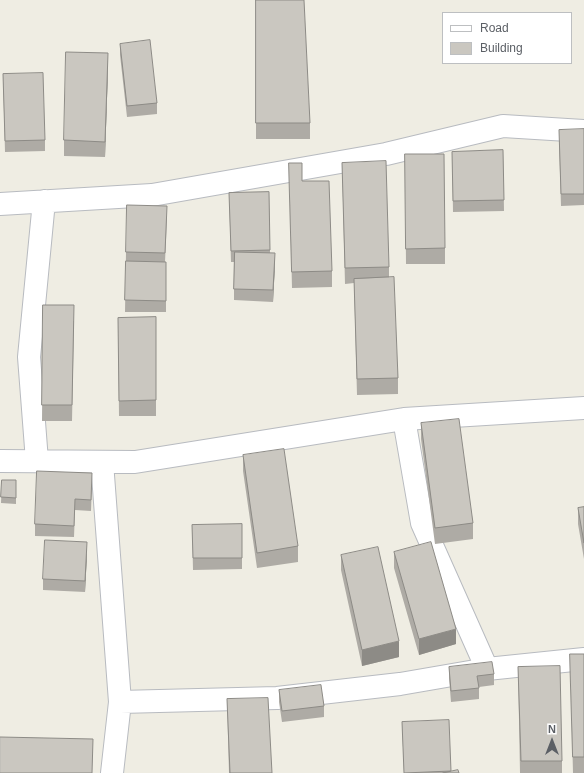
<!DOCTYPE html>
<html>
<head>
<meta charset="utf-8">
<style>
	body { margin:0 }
	#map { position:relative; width:584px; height:773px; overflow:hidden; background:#efede3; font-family:Helvetica,sans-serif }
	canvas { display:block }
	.legend { position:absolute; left:442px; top:12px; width:130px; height:52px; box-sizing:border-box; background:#fff; border:1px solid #bdbfc1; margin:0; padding:5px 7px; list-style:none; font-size:12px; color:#5b5f65 }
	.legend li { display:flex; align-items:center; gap:8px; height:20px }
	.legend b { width:20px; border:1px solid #bdbfc1 }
	.north { position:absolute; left:532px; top:721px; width:40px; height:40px; -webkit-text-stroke:3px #fff; paint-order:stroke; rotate:0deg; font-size:11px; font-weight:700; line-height:16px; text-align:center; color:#5b5f65 }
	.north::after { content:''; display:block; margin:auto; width:14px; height:18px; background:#5b5f65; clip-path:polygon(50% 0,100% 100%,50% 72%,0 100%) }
</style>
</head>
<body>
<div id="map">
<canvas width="584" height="773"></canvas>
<ul class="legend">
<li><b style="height:5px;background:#fff"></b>Road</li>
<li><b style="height:11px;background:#cac7c0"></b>Building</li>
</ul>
<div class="north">N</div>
</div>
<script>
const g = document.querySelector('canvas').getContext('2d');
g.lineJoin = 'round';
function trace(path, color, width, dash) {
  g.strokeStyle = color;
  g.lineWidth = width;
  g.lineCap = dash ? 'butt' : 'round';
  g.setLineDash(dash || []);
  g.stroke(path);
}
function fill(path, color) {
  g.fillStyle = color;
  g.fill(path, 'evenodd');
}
const street = new Path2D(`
	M 0,204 L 152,195 L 386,154 L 503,126 L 584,131
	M 404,419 L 422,523 L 487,669
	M 0,461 L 135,462 L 404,419 L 584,408
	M 37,461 L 29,357 L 44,201
	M 102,462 L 120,702 L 112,773
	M 120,702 L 277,698 L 400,684 L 487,669 L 584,659`);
trace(street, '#b8bbc0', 24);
trace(street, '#fff', 22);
fill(new Path2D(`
	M 256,0 L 310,123 L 310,139 L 256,139 Z
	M 120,44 L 157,103 L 157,114 L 127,117 L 120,55 Z
	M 108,69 L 105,157 L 64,156 L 64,140 Z
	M 3,74 L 45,140 L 45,151 L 5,152 Z
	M 584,129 L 584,205 L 561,206 L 559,141 Z
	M 503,150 L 504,211 L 453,212 L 452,152 Z
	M 405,154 L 445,248 L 445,264 L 406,264 Z
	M 289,163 L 302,181 L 332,271 L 332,287 L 292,288 Z
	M 342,163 L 389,267 L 389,277 L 398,378 L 398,394 L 357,395 L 354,283 L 345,284 Z
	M 269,192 L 270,253 L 275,264 L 273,302 L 234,300 L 234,262 L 231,262 L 229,193 Z
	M 167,217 L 165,262 L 166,262 L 166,312 L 125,312 L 126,252 Z
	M 43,305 L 74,321 L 72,421 L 42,421 Z
	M 156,317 L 156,416 L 119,416 L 118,318 Z
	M 421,423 L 473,523 L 473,539 L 435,544 L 421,439 Z
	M 243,455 L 298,546 L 298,562 L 257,568 L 243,471 Z
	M 2,480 L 16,480 L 16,504 L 1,503 Z
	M 92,484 L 91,511 L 75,510 L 74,537 L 35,536 L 35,524 Z
	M 584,507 L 584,559 L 578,524 L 578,508 Z
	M 242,524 L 242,569 L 193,570 L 192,525 Z
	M 394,552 L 456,644 L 419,655 L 394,568 Z
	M 87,554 L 85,592 L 43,590 L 43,579 Z
	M 341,555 L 399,657 L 362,666 L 341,570 Z
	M 570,654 L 584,654 L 584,773 L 573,773 Z
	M 449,667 L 494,674 L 494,685 L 479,687 L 479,699 L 451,702 L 449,678 Z
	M 518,667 L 562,761 L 562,773 L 520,773 Z
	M 279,690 L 324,706 L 324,717 L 282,722 L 279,702 Z
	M 227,699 L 272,773 L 229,773 Z
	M 402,722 L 451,772 L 459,773 L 404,773 Z`), '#aeaba5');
fill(new Path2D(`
	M 108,53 L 108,69 L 105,157 L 105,142 Z
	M 275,253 L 275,264 L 273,302 L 273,290 Z
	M 87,542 L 87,554 L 85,592 L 85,581 Z
	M 456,629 L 456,644 L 419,655 L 419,639 Z
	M 399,641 L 399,657 L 362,666 L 362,650 Z`), '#8d8b86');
const building = new Path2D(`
	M 256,0 L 304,0 L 310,123 L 256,123 Z
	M 150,40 L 157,103 L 127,106 L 120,44 Z
	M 66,52 L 108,53 L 105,142 L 64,140 Z
	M 43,73 L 45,140 L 5,141 L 3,74 Z
	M 584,129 L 584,194 L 561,194 L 559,130 Z
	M 503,150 L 504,200 L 453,201 L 452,152 Z
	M 405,154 L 444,154 L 445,248 L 406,249 Z
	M 386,161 L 389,267 L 345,268 L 342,163 Z
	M 289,163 L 302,163 L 302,181 L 329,181 L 332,271 L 292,272 Z
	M 269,192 L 270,250 L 231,251 L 229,193 Z
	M 127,205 L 167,206 L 165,253 L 126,252 Z
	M 235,252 L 275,253 L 273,290 L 234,289 Z
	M 126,261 L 166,262 L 166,301 L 125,300 Z
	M 394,277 L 398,378 L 357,379 L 354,279 Z
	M 43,305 L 74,305 L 72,405 L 42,405 Z
	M 156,317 L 156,400 L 119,401 L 118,318 Z
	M 459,419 L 473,523 L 435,528 L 421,423 Z
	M 284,449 L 298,546 L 257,553 L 243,455 Z
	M 37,471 L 92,473 L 91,500 L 75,499 L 74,526 L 35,524 Z
	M 2,480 L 16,480 L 16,498 L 1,497 Z
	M 584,507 L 584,543 L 578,508 Z
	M 242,524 L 242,558 L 193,558 L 192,525 Z
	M 45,540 L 87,542 L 85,581 L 43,579 Z
	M 431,542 L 456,629 L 419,639 L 394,552 Z
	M 378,547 L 399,641 L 362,650 L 341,555 Z
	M 570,654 L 584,654 L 584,757 L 573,757 Z
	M 492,662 L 494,674 L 477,676 L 479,688 L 451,691 L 449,667 Z
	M 560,666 L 562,761 L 521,761 L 518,667 Z
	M 321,685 L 324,706 L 282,711 L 279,690 Z
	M 268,698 L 272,773 L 230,773 L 227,699 Z
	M 449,720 L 451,771 L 404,773 L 402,722 Z
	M 0,737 L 93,739 L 92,773 L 0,773 Z
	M 458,770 L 459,773 L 443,773 Z`);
fill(building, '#cac7c0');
trace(building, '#8d8b86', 1);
</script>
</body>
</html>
